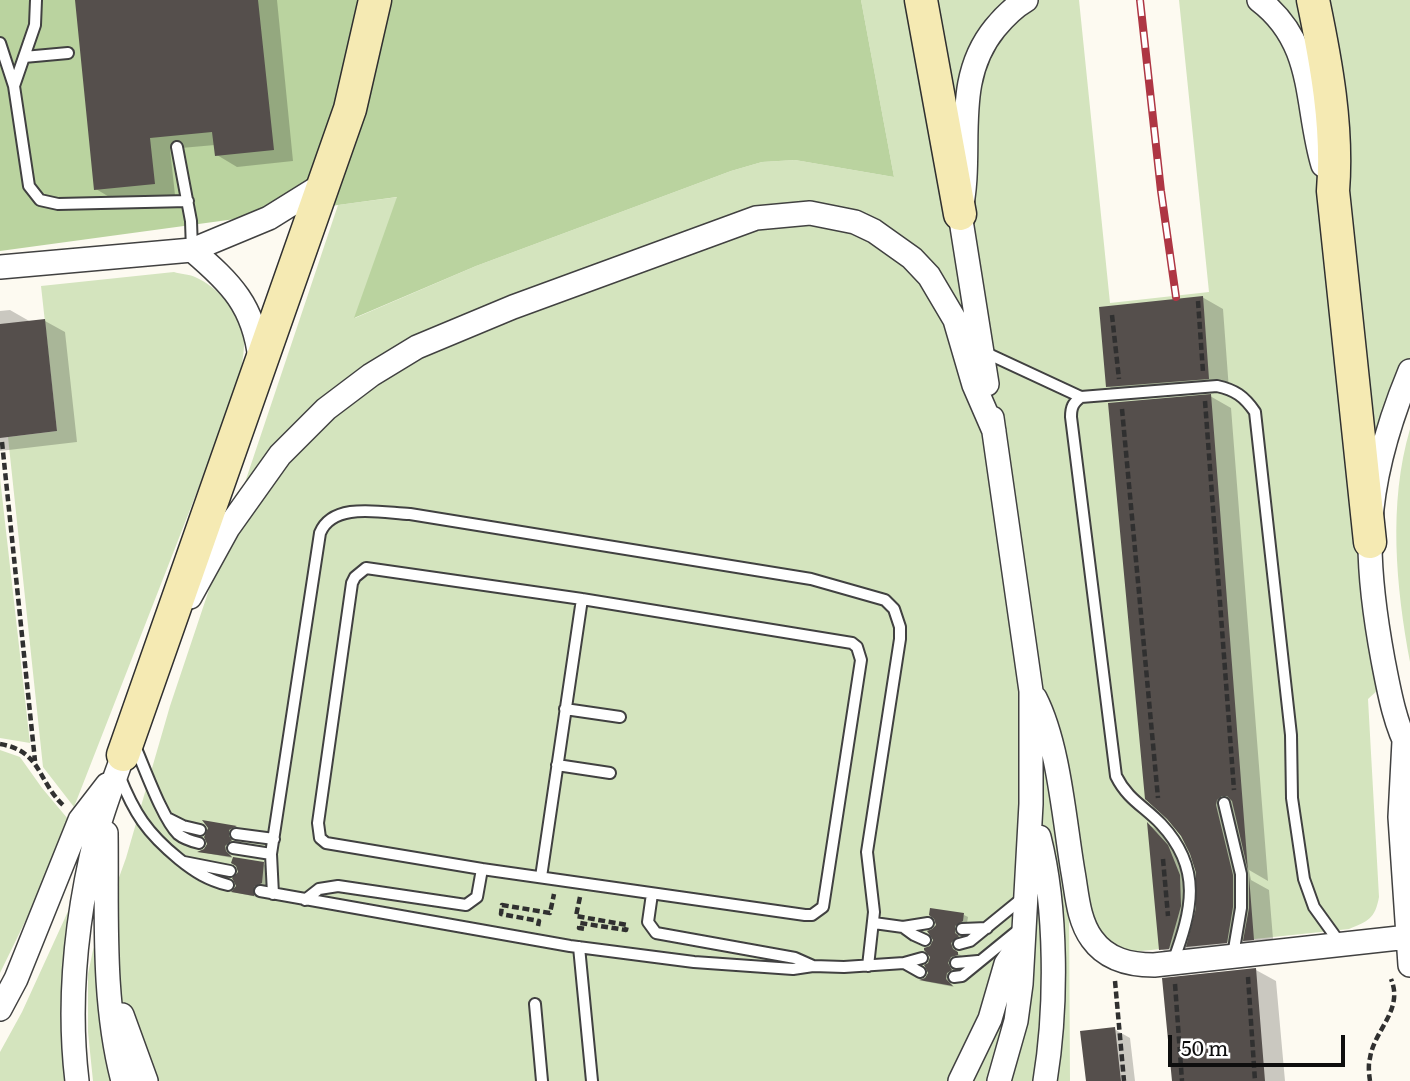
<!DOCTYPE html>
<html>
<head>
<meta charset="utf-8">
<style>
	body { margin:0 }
	#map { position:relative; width:1410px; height:1081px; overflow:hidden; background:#fdfaf1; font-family:Literata,serif }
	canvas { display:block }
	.scale { position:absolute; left:1168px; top:1035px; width:177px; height:32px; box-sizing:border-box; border:4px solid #0e0e0e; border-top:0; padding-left:9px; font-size:21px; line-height:24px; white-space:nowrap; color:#0e0e0e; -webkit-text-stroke:5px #fff; paint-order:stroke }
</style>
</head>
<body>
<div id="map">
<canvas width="1410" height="1081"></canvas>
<div class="scale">50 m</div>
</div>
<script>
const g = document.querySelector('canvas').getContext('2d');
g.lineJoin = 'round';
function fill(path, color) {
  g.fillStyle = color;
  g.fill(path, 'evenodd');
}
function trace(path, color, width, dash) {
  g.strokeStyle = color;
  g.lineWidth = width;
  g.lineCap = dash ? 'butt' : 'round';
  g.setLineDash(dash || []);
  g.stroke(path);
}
fill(new Path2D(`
	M 861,0 L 1079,0 L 1110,303 L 1209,292 L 1179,0 L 1410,0 L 1410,366 L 1375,536 L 1392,677 L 1368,699 L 1379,897 C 1375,919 1368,921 1349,929 L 1132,952 L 1110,951 L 1069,905 L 1070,1081 L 93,1081 L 88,1032 L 88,974 L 93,950 L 126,858 L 170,706 L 338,205 L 398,197 L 355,318 L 476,266 L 731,171 L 762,162 L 795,160 L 894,177 Z
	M 174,272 C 180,274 189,274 195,277 C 217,286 242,314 244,338 C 245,360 238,381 232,402 L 74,807 L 43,767 L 8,437 L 57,431 L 41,286 Z
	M 1410,429 L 1410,662 C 1396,587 1388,504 1410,429 Z
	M 0,478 L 30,743 L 0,738 Z
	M 0,750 L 20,757 L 42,788 L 68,819 L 39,893 L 0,973 Z
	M 70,907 L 69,1081 L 0,1081 L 0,1052 L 22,1012 Z`), '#d4e4be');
fill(new Path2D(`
	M 0,0 L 861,0 L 894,177 L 795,160 L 762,162 L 731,171 L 476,266 L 354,318 L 397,197 L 0,251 Z`), '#bad39f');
fill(new Path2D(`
	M 76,0 L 277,0 L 293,161 L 237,167 L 217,155 L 215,145 L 170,149 L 175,195 L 116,201 L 96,189 Z
	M 1202,297 L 1223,309 L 1229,390 L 1128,398 L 1108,386 Z
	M 10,310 L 31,322 L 45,321 L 65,332 L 77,442 L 0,451 L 0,311 Z
	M 1210,396 L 1231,408 L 1268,881 L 1249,870 L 1251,880 L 1269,890 L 1274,951 L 1265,952 L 1249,942 L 1247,954 L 1209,958 L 1193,949 L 1189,960 L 1181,961 L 1161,949 L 1149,825 L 1168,836 L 1188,859 L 1197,875 Z
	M 206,822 L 239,829 L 234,832 L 232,840 L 235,844 L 229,849 L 232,858 L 201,852 L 209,844 L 210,828 Z
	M 263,864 L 267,866 L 266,885 L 262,886 L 256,892 L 257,897 L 233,892 Z
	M 964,915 L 968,917 L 967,923 L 959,928 L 959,937 L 962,939 L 955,945 L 957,953 L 962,956 L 955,959 L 952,966 L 955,972 L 951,976 L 950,983 L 954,987 L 923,981 L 930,973 L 931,947 Z
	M 1256,970 L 1276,981 L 1285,1081 L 1173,1081 Z
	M 1114,1029 L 1130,1038 L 1135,1081 L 1088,1081 Z`), '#0003');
fill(new Path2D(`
	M 75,0 L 258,0 L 274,150 L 215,156 L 212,132 L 150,138 L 155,184 L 94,190 Z
	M 1203,296 L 1209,379 L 1106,387 L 1099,307 Z
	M 45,319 L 57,431 L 0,438 L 0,324 Z
	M 1211,394 L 1248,871 L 1232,801 L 1227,796 L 1222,796 L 1217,800 L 1216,805 L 1233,875 L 1233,907 L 1227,943 L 1186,947 L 1196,908 L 1196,873 L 1190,854 L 1181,836 L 1167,819 L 1145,799 L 1108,403 Z
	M 202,820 L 237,826 L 229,830 L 229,836 L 232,840 L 225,846 L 226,851 L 232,857 L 197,852 L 204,849 L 207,844 L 204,837 L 208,828 Z
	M 1147,822 L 1168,845 L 1180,875 L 1181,906 L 1169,949 L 1159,950 Z
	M 233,857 L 264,862 L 262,883 L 254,887 L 254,896 L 231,892 L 236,886 L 232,878 L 238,872 L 236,866 L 231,863 Z
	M 1249,876 L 1254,940 L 1243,941 L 1249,908 Z
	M 930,908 L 964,913 L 963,921 L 955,926 L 955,933 L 959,936 L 951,943 L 953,949 L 958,952 L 958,955 L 951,957 L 948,963 L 952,970 L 947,973 L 946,979 L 953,986 L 919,980 L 925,978 L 928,973 L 924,965 L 928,963 L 930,957 L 924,950 L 924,948 L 930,946 L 933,940 L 927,931 L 932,929 L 936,925 L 934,919 L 929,915 Z
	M 1256,968 L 1265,1081 L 1172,1081 L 1162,978 Z
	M 1115,1027 L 1121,1081 L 1086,1081 L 1080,1031 Z`), '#554f4c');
const service = new Path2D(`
	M 0,43 L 14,86 L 29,186 L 40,200 L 58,204 L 188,201
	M 24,57 L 68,53
	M 14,86 L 35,25 L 36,0
	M 177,147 L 191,221 L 192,250
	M 982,351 L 1081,397
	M 366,568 L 582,599 L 852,643 L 857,647 L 861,660 L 823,907 L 812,915 L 805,915 L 482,869 L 326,843 L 320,838 L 318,823 L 352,583 L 355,577 Z
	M 565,709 L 620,717
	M 134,744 C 144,766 162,818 178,834 C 184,839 191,841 199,843
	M 557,765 L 610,773
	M 119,775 C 134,813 147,833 179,859 C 195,872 208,880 228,885
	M 1224,803 L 1241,874 L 1241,908 L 1233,955
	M 169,819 L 183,826 L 200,830
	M 236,834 L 274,839
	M 233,848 L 271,854
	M 184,862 L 230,871
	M 541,877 L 582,599
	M 260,891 L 570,946 L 694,962 L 793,969 L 813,966 L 844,967 L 904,963 L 922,958
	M 273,894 L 271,854 L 320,533 C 333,501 383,513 410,514 L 811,579 L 885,600 L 894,609 L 900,627 L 900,639 L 867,852 L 874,912 L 868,966
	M 652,894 L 648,922 L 656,933 L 795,958 L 813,966
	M 305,900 L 319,889 L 338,886 L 466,905 L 477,897 L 482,869
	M 874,923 L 903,927 L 928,923
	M 903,927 L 914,935 L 925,940
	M 962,929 L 987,928
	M 959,944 L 970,941 L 1024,897
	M 579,947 L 592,1081
	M 1173,962 C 1192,910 1203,869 1161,824 C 1144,806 1128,800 1116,776 L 1071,417 C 1071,407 1073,403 1081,397 L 1217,386 C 1235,390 1244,396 1255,412 L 1291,735 L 1292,798 L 1304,879 L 1314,907 L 1340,943
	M 904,963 L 920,972
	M 956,963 L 978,961
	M 954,977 L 962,976 L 1022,927
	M 535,1004 L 542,1081`);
const minor = new Path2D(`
	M 1259,0 C 1316,43 1305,105 1323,165
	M 192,250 C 231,283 254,306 260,359
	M 0,267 L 192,250 L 269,218 L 322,185
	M 1410,371 C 1388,424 1370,484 1370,543 C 1370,582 1376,622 1383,660 C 1389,691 1395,725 1410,752
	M 987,384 L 960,214 C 975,151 950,83 995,28 C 1004,17 1014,7 1026,0
	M 992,418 L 1031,691 L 1031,804 L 1021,984 L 1016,1021 L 999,1081
	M 190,597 L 228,528 L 280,455 L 326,409 L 371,375 L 417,347 L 513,307 L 756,218 L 810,213 L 855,222 L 874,231 L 912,258 L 929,276 L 955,320 L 974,385 L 994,431
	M 1035,698 C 1059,745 1064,819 1073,872 C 1077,894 1078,920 1092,939 C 1107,960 1130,965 1154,965 L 1408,937
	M 1404,741 L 1400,817 L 1410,965
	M 106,833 C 107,915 102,1001 123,1081
	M 1039,837 C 1057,908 1057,1008 1045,1081
	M 0,1009 L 16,979 L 80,820 L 107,785
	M 122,1015 L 146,1081
	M 77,1081 C 67,998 77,913 97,832 C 104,806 114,781 123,755
	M 960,1081 L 990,1019 L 1006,964 L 1020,943`);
const secondary = new Path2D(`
	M 921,0 L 960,214
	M 1313,0 C 1326,62 1338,127 1333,191 L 1370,542
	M 123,755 L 350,109 L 375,0`);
trace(service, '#414141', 14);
trace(minor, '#414141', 26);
trace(secondary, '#303030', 35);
trace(new Path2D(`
	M 1198,301 L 1203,372
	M 1112,315 L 1119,379
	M 1205,401 L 1234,790
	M 1122,409 L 1158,798
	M 2,442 L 35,761
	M 0,744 C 42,751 37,781 64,806
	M 1163,859 L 1168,916
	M 580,897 L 576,916 L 627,925 L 626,930 L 580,923 L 579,928 L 585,929
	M 538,926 L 539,921 L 501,914 L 502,905 L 550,913 L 554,894
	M 1248,977 L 1255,1081
	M 1115,981 L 1124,1081
	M 1175,984 L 1182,1081
	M 1370,1081 C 1369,1074 1368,1065 1370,1058 C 1374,1030 1404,1010 1391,979`), '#303030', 4.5, [7, 3.5]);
trace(service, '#fff', 10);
trace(minor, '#fff', 23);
trace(secondary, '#f5eab3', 32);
const rail = new Path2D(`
	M 1140,0 L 1161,191 L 1176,297`);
trace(rail, '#ae3644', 8);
trace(rail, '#fff', 5, [16]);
</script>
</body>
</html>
